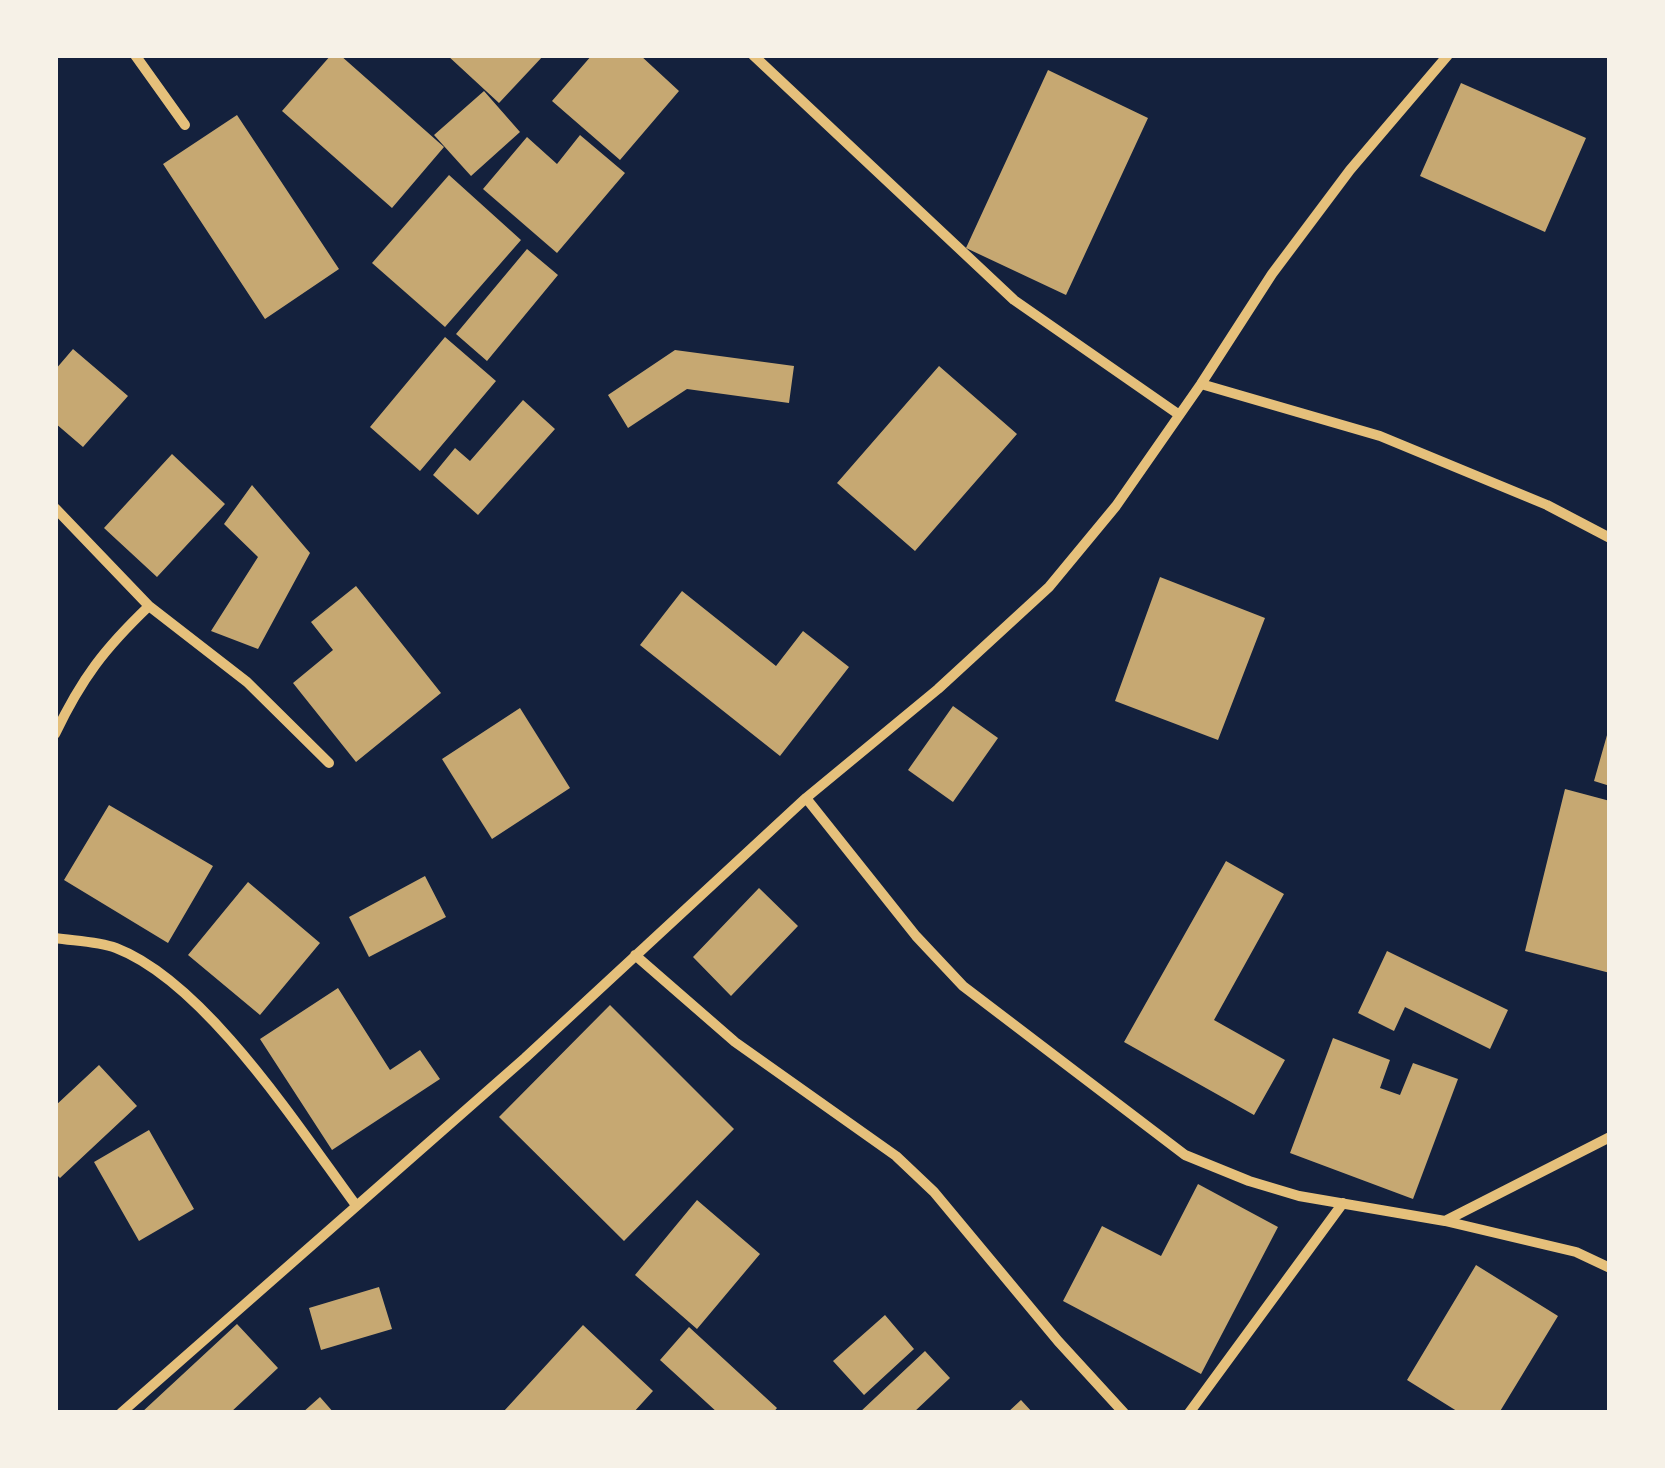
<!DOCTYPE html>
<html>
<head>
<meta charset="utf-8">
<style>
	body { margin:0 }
	#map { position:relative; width:1665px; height:1468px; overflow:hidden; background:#14213d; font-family:"Titillium Web",sans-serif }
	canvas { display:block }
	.frame { position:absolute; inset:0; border:58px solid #f6f1e7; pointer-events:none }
</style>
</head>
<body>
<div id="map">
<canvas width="1665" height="1468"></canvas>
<div class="frame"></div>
</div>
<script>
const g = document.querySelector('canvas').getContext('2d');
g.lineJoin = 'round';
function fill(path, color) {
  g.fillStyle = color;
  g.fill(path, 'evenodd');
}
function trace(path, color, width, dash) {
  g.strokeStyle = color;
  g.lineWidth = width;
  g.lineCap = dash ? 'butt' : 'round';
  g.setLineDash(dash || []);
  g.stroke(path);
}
fill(new Path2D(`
	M 331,55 L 340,55 L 444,147 L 392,208 L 282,111 Z
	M 447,55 L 544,55 L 499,103 Z
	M 592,55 L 640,55 L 679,91 L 620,160 L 552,101 Z
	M 1048,70 L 1148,118 L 1066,295 L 966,248 Z
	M 1461,83 L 1586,138 L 1545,232 L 1420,176 Z
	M 484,91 L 520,132 L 471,176 L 434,135 Z
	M 237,115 L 339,269 L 265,319 L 163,164 Z
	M 580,135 L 625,173 L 557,253 L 483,189 L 527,137 L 557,164 Z
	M 449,175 L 521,240 L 445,327 L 372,263 Z
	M 527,249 L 558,275 L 487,361 L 456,334 Z
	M 445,337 L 496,381 L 420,471 L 370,427 Z
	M 73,349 L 128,396 L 83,447 L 55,423 L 55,370 Z
	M 675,350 L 794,366 L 789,403 L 687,389 L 628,428 L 608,395 Z
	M 939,366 L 1017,434 L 915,551 L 837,483 Z
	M 523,400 L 555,429 L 478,515 L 433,475 L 455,448 L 470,461 Z
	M 172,454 L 225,504 L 157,577 L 104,528 Z
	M 252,485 L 310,553 L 258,649 L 211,631 L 258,557 L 224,524 Z
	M 1160,577 L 1265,618 L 1218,740 L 1115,701 Z
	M 356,586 L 441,693 L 356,762 L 293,683 L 333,650 L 311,622 Z
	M 682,591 L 776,666 L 803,631 L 849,667 L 780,756 L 640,645 Z
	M 953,706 L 998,738 L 953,802 L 908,770 Z
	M 520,708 L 570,788 L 492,839 L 442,759 Z
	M 1609,728 L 1610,728 L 1610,786 L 1594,781 Z
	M 1565,789 L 1610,801 L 1610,973 L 1525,951 Z
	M 109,805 L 213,866 L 168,943 L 64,880 Z
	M 1226,861 L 1284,894 L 1214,1020 L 1285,1060 L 1254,1115 L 1124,1042 Z
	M 425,876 L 446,917 L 369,957 L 349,917 Z
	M 248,882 L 320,943 L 260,1015 L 188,955 Z
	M 759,888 L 798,926 L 731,996 L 693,957 Z
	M 1387,951 L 1508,1010 L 1490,1049 L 1405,1007 L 1394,1031 L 1358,1013 Z
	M 338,988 L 390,1070 L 420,1050 L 440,1079 L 332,1150 L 260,1039 Z
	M 610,1005 L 734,1129 L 624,1241 L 499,1117 Z
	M 1333,1038 L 1390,1060 L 1380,1088 L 1400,1095 L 1413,1063 L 1458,1079 L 1413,1199 L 1290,1153 Z
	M 99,1065 L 137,1106 L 60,1178 L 55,1173 L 55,1106 Z
	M 149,1130 L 194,1209 L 139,1241 L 94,1162 Z
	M 1198,1184 L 1278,1227 L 1201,1374 L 1063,1301 L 1102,1226 L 1161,1256 Z
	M 697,1200 L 760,1254 L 697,1329 L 635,1275 Z
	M 1476,1265 L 1558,1316 L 1499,1413 L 1460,1413 L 1407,1380 Z
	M 379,1287 L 392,1329 L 321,1350 L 309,1308 Z
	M 885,1315 L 914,1349 L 864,1395 L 833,1361 Z
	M 237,1324 L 278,1368 L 230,1413 L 141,1413 Z
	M 583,1325 L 653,1391 L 633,1413 L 506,1413 L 504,1411 Z
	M 689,1327 L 777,1408 L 773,1413 L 718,1413 L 660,1360 Z
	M 925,1351 L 950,1378 L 913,1413 L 859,1413 Z
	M 320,1397 L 334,1413 L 302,1413 Z
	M 1021,1400 L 1033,1413 L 1007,1413 Z`), '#c6a872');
trace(new Path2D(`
	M 135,55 L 185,125
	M 753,55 L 1014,300 L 1178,414
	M 1201,384 L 1380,436 L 1547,505 L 1610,538
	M 55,508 L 149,606 L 247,682 L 329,763
	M 55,734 C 82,678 104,649 149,606
	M 806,798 L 916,936 L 963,986 L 1185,1155 L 1249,1181 L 1299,1196 L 1445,1221 L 1576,1252 L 1610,1268
	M 55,938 C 74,941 97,941 116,948 C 205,982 299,1128 355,1204
	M 635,955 L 735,1042 L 896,1156 L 934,1192 L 1058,1341 L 1124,1413
	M 1445,1221 L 1610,1137
	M 121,1413 L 525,1058 L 806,798 L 938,689 L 1049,587 L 1116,506 L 1201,384 L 1272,274 L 1350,170 L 1448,55
	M 1189,1413 L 1343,1203`), '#e5c07b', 10);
</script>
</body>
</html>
